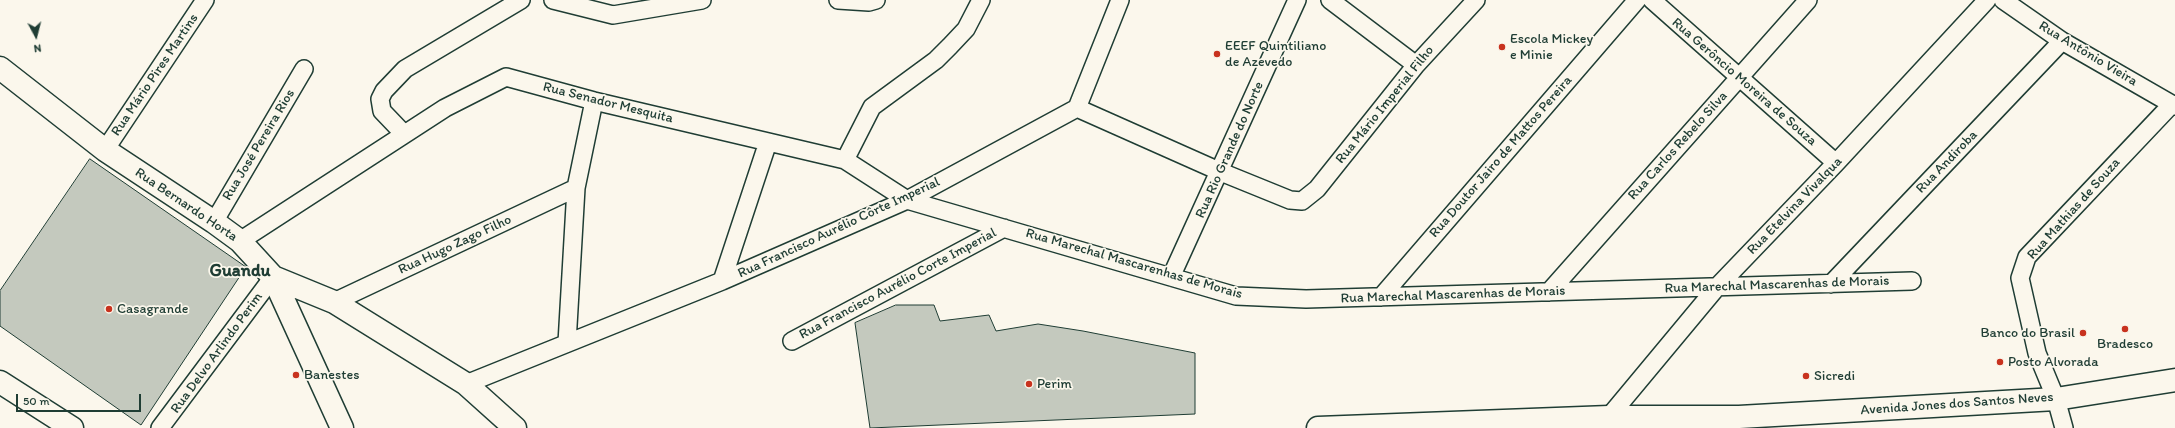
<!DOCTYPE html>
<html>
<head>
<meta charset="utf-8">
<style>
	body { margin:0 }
	#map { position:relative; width:2175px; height:428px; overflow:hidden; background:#fbf7ec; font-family:Itim,sans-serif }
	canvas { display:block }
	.north { position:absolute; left:16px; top:16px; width:40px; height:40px; -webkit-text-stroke:3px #fbf7ec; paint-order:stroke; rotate:173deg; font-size:11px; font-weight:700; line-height:16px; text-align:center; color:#1f3d34 }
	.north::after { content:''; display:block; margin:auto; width:14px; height:18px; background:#1f3d34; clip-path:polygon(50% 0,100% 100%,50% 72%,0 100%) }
	.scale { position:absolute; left:16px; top:394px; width:125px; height:18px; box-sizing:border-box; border:2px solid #1f3d34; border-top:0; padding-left:5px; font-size:12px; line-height:14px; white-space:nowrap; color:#1f3d34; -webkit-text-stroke:3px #fbf7ec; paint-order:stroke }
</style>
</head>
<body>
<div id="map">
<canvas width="2175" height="428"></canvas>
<div class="north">N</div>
<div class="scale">50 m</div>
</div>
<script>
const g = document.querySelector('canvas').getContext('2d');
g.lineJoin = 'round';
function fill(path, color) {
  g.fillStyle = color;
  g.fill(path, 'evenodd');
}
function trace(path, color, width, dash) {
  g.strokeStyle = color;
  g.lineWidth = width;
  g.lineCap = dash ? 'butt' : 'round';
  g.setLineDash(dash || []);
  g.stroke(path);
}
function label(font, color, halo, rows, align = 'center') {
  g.font = font + ' Itim,sans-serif';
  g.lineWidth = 3.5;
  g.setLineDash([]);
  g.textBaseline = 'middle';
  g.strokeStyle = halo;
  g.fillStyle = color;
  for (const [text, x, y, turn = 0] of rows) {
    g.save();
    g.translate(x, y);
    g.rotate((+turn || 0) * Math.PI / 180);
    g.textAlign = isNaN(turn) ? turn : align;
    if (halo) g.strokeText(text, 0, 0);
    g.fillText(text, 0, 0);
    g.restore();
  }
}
const building = new Path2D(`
	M 90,159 L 246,267 L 141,425 L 0,326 L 0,291 Z
	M 896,305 L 934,305 L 940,321 L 989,315 L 996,331 L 1038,324 L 1083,331 L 1195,353 L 1195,414 L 870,428 L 855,323 Z`);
fill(building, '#c4c9be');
trace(building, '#1f3d34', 1);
const minor = new Path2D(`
	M 553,0 L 613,15 L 702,0
	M 838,0 L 869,2 L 876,0
	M 1330,0 L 1416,65
	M 1652,0 L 1836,163
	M 2003,0 L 2062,41 L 2175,106
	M 1077,108 L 1221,172 L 1290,200 L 1302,201 L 1317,189 L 1416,65 L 1476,0
	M 1077,108 L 1120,0
	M 404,134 L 382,111 L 380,99 L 384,91 L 405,69 L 521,0
	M 105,150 L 205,0
	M 845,160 L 872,107 L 936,60 L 950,46 L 966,29 L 981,0
	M 214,222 L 304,69
	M 240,241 L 445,108 L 506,77 L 594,101 L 845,160 L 907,200 L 1236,296 L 1306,299 L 1912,281
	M 1171,277 L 1297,0
	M 722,281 L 768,142
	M 1831,284 L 2062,41
	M 1549,292 L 1808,0
	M 1381,297 L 1637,0
	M 334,302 L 576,188
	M 792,341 L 1004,228
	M 567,343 L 576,188 L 594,101
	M 466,384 L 722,281 L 907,200 L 1077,108
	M 1603,424 L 1717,287 L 1836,163 L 1987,0
	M 160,428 L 273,277
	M 2064,428 L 2056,399 L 2037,353 L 2020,278 L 2027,257 L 2172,104`);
const major = new Path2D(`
	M 0,68 L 105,150 L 214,222 L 240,241 L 273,277 L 342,428
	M 273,277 L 334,302 L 466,384 L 515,428
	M 0,382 L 72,428
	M 1318,428 L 1609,417 L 1739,417 L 2056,399 L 2175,380`);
trace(minor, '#1f3d34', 20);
trace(major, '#1f3d34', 25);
trace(minor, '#fbf7ec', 17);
trace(major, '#fbf7ec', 22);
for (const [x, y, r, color] of [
	[1502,47,4,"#c8321e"],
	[1217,54,4,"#c8321e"],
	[109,309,4,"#c8321e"],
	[2125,329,4,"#c8321e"],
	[2083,333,4,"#c8321e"],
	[2000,362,4,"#c8321e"],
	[296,375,4,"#c8321e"],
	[1806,376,4,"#c8321e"],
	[1029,384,4,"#c8321e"]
]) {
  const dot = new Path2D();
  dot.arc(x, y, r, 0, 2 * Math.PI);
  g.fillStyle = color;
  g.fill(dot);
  trace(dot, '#fbf7ec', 1.5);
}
label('14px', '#1f3d34', '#fbf7ec', [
	["Escola Mickey",1510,39],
	["e Minie",1510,55],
	["EEEF Quintiliano",1225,46],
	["de Azevedo",1225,62],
	["Casagrande",117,309],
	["Banco do Brasil",2075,333,"right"],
	["Bradesco",2125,344,"center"],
	["Posto Alvorada",2008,362],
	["Banestes",304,375],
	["Sicredi",1814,376],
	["Perim",1037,384]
], 'left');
label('14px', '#1f3d34', '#fbf7ec', [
	["Rua Antônio Vieira",2088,54,31],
	["Rua Mário Pires Martins",155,75,-56],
	["Rua Gerôncio Moreira de Souza",1744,82,41],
	["Rua Senador Mesquita",608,103,14],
	["Rua Mário Imperial Filho",1385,105,-51],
	["Rua José Pereira Rios",259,145,-59],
	["Rua Carlos Rebelo Silva",1678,146,-48],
	["Rua Rio Grande do Norte",1230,150,-66],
	["Rua Doutor Jairo de Mattos Pereira",1501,157,-49],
	["Rua Andiroba",1947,162,-46],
	["Rua Bernardo Horta",186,205,34],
	["Rua Etelvina Vivalqua",1795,206,-46],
	["Rua Mathias de Souza",2074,209,-48],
	["Rua Francisco Aurélio Côrte Imperial",839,228,-25],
	["Rua Hugo Zago Filho",455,245,-25],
	["Rua Marechal Mascarenhas de Morais",1134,264,16],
	["Rua Francisco Aurélio Corte Imperial",898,284,-28],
	["Rua Marechal Mascarenhas de Morais",1777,285,-2],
	["Rua Marechal Mascarenhas de Morais",1453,295,-2],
	["Rua Delvo Arlindo Perim",217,353,-54],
	["Avenida Jones dos Santos Neves",1957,404,-4]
]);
label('bold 18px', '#1f3d34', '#fbf7ec', [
	["Guandu",240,271]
]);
</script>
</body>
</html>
